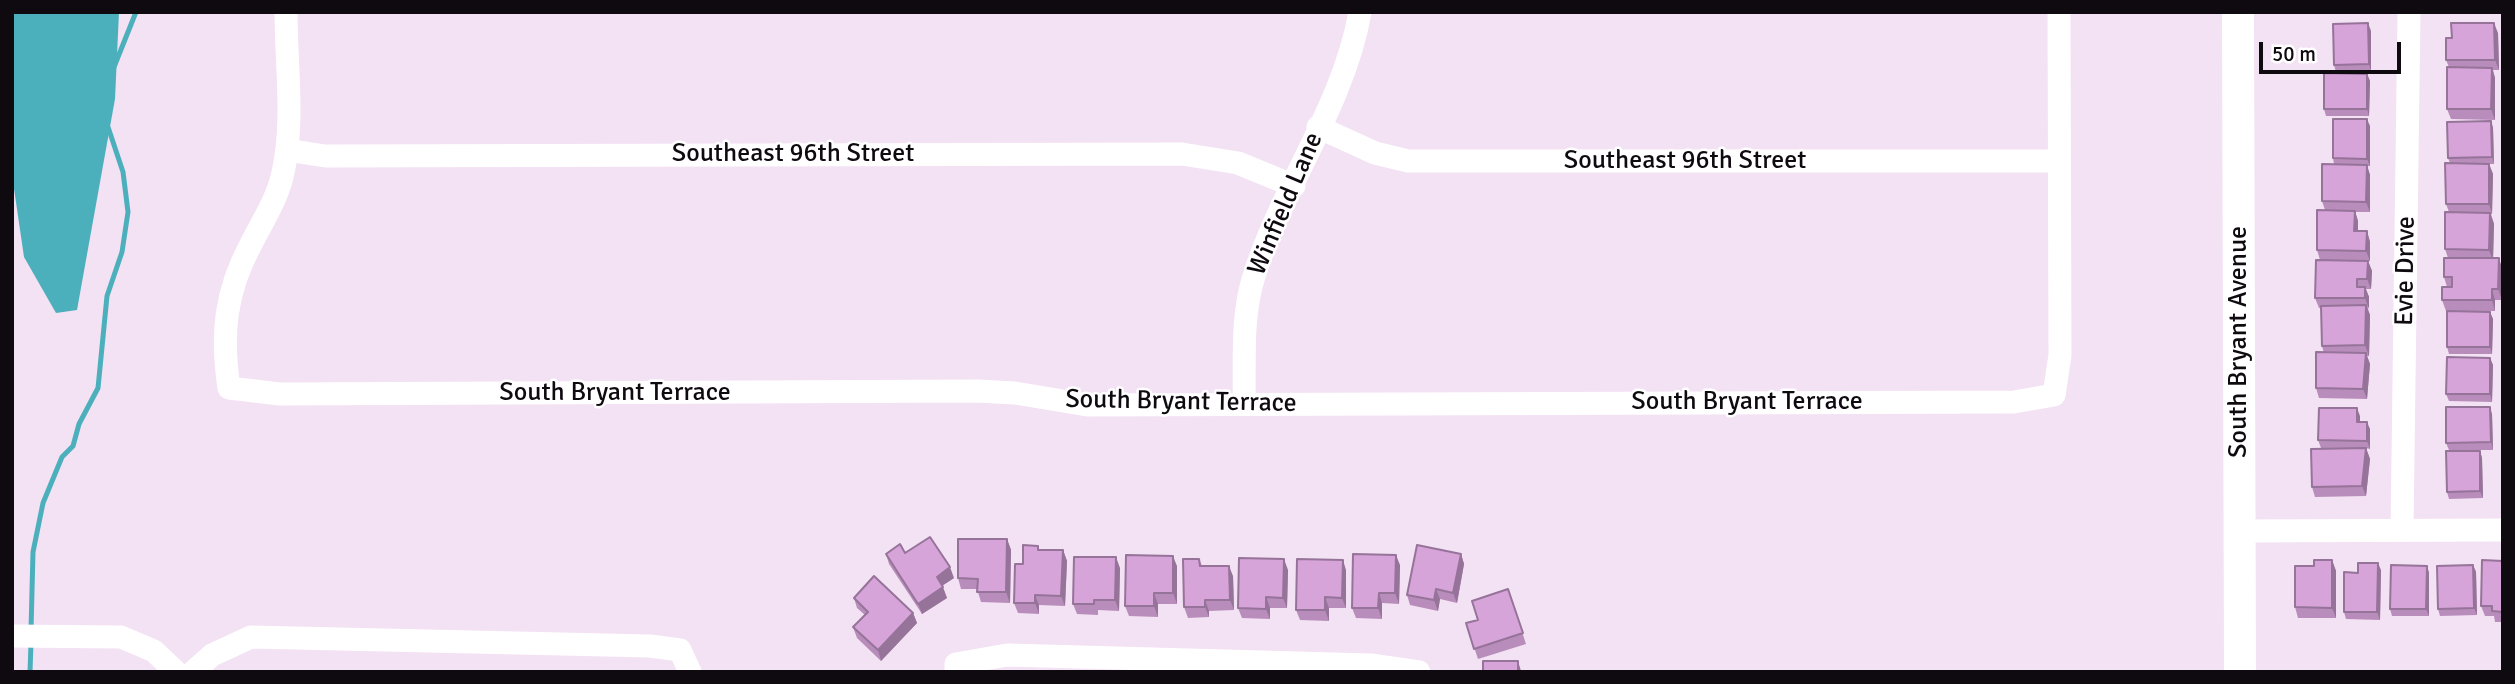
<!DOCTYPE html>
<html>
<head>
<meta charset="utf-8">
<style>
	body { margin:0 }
	#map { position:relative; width:2515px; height:684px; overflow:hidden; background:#f3e1f4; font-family:Signika,sans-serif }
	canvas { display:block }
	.frame { position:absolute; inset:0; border:14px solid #0f0a10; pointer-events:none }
	.scale { position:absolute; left:2259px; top:42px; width:142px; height:32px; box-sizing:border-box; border:4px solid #0f0a10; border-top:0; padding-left:9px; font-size:21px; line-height:24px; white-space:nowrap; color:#0f0a10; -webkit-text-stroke:5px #fff; paint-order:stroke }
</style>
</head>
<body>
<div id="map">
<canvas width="2515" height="684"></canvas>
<div class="frame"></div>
<div class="scale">50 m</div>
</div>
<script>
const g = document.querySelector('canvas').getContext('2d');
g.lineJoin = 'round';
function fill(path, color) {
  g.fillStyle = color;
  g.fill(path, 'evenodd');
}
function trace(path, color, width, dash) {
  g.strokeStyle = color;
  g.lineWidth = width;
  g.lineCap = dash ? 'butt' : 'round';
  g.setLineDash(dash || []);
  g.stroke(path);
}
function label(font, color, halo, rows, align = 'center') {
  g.font = font + ' Signika,sans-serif';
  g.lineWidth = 5;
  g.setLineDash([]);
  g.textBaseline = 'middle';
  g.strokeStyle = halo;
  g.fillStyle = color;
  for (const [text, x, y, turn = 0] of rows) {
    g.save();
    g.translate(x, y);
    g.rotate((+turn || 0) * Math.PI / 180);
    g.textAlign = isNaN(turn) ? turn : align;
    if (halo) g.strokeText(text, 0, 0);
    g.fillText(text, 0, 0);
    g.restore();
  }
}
fill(new Path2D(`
	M 12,12 L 119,12 L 115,99 L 77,310 L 56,313 L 24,257 L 12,175 Z`), '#4cb0bc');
trace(new Path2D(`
	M 114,67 L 136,12
	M 31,630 L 33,552 L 43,503 L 62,457 L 73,446 L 79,424 L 98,388 L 107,296 L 122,252 L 128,212 L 123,172 L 108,127
	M 30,672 L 31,643`), '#4cb0bc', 5);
trace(new Path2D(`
	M 286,12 C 286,66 295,124 282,177 C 276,201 262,222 251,244 C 225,292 221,335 229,388 L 280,394 L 977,391 L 1015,393 L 1087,405 L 2014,402 L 2054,395 L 2060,355 L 2059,12
	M 1318,127 L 1375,153 L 1408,161 L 2058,161
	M 287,150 L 325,156 L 1182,154 L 1238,163 L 1294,186
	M 1244,404 C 1245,361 1241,317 1254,276 C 1282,187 1344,105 1360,12
	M 2402,530 L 2409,12
	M 2240,531 L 2503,530
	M 12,636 L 121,637 L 154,651 L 176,672
	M 193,672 L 212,655 L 251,637 L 650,646 L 680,650 L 690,672
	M 956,672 L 956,664 L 1007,655 L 1371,665 L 1419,672`), '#fff', 23);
trace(new Path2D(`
	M 2238,12 L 2240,672`), '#fff', 32);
fill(new Path2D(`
	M 2371,31 L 2371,71 L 2336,72 L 2334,65 Z
	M 2498,33 L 2499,70 L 2493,70 L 2495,78 L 2495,120 L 2451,119 L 2447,109 L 2449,67 L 2446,60 Z
	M 2367,74 L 2370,81 L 2369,116 L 2326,116 L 2324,109 Z
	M 2491,121 L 2493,128 L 2494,164 L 2489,164 L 2493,174 L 2492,214 L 2491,214 L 2494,224 L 2493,258 L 2499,258 L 2502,269 L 2502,300 L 2495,300 L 2495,311 L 2446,311 L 2442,300 L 2447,287 L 2444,277 L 2448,258 L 2445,249 L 2449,212 L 2446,204 L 2450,163 L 2448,158 Z
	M 2370,126 L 2370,166 L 2367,166 L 2370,175 L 2370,212 L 2355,212 L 2358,221 L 2358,231 L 2367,231 L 2370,242 L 2370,261 L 2368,261 L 2372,271 L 2371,289 L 2366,289 L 2369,297 L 2368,309 L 2370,315 L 2369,356 L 2367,356 L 2370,364 L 2367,399 L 2319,398 L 2316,388 L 2324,353 L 2322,346 L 2321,308 L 2319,308 L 2315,298 L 2320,260 L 2317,250 L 2325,210 L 2322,201 L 2334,164 L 2333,158 Z
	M 2490,312 L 2493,319 L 2492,354 L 2449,354 L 2447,347 Z
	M 2490,358 L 2493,365 L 2492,402 L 2449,401 L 2446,394 Z
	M 2492,414 L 2493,450 L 2449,450 L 2446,443 Z
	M 2360,416 L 2360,422 L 2370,429 L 2370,449 L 2366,448 L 2370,459 L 2366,496 L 2315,497 L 2312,487 L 2357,448 L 2321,448 L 2318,440 Z
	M 2480,451 L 2482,458 L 2483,498 L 2449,499 L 2447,492 Z
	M 1007,539 L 1011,550 L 1010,603 L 981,602 L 977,589 L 961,589 L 958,578 Z
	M 1040,550 L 1063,550 L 1067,561 L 1065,606 L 1039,605 L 1039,614 L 1018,613 L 1014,603 L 1023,564 Z
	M 905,553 L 954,578 L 942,586 L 947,598 L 922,614 L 889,564 L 886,554 Z
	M 1461,554 L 1464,564 L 1457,603 L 1440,599 L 1438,611 L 1410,605 L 1407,595 Z
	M 1199,559 L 1202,566 L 1233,576 L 1234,610 L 1209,611 L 1209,617 L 1188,618 L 1184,607 Z
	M 2332,560 L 2336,571 L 2336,618 L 2298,618 L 2295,607 L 2314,566 Z
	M 2503,561 L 2503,622 L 2495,622 L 2494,616 L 2485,616 L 2481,606 Z
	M 1400,565 L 1399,604 L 1382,603 L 1382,619 L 1356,618 L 1352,608 Z
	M 2473,565 L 2476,572 L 2477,615 L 2440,616 L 2438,609 Z
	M 1177,566 L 1177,604 L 1158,604 L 1158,617 L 1129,616 L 1125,606 Z
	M 2427,566 L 2429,573 L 2429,616 L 2392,616 L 2390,609 Z
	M 1120,568 L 1119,611 L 1098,610 L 1098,615 L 1077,614 L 1073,604 Z
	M 1288,570 L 1287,608 L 1270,608 L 1270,619 L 1242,618 L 1238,608 Z
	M 1346,570 L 1346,608 L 1329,608 L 1329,621 L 1300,620 L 1296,610 Z
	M 2381,570 L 2380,620 L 2346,619 L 2344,612 L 2358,573 Z
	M 1508,589 L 1526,644 L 1478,659 L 1466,623 L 1478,620 Z
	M 854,598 L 913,613 L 917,623 L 881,661 L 857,638 L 853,627 L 865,615 L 857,608 Z`), '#b98dbb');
fill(new Path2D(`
	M 2368,23 L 2371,31 L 2371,71 L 2369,64 Z
	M 2494,23 L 2498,33 L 2499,70 L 2495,60 Z
	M 2492,68 L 2495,78 L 2495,120 L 2491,109 Z
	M 2367,74 L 2370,81 L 2369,116 L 2367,109 Z
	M 2367,119 L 2370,126 L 2370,166 L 2367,159 Z
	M 2491,121 L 2493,128 L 2494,164 L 2492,157 Z
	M 2489,164 L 2493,174 L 2492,214 L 2489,204 Z
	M 2367,165 L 2370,175 L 2370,212 L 2366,202 Z
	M 2355,211 L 2358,221 L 2358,241 L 2354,231 Z
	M 2490,213 L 2494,224 L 2493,261 L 2489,250 Z
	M 2367,231 L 2370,242 L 2370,261 L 2366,251 Z
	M 2499,258 L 2502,269 L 2502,300 L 2498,289 Z
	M 2368,261 L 2372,271 L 2371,289 L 2367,279 Z
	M 2365,287 L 2369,297 L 2369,309 L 2365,298 Z
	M 2492,289 L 2495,300 L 2495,311 L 2492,300 Z
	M 2366,305 L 2370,315 L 2369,356 L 2365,345 Z
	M 2490,312 L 2493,319 L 2492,354 L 2490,347 Z
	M 2366,353 L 2370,364 L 2367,399 L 2363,389 Z
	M 2490,358 L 2493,365 L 2492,402 L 2490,394 Z
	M 2490,407 L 2492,414 L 2493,450 L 2491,442 Z
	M 2357,408 L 2360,416 L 2360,429 L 2357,422 Z
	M 2367,422 L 2370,429 L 2370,449 L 2367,441 Z
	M 2366,448 L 2370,459 L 2366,496 L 2362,486 Z
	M 2480,451 L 2482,458 L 2483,498 L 2480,491 Z
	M 1007,539 L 1011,550 L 1010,603 L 1006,592 Z
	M 1063,550 L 1067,561 L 1065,606 L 1061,596 Z
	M 1461,554 L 1464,564 L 1457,603 L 1453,593 Z
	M 1396,555 L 1400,565 L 1399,604 L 1395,593 Z
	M 1173,556 L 1177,566 L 1177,604 L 1173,593 Z
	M 1116,557 L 1120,568 L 1119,611 L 1115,600 Z
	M 1284,559 L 1288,570 L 1287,608 L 1283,598 Z
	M 1343,560 L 1346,570 L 1346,608 L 1342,598 Z
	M 2332,560 L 2336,571 L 2336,618 L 2332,608 Z
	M 2378,563 L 2381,570 L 2380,620 L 2377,612 Z
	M 2473,565 L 2476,572 L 2477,615 L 2474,608 Z
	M 1229,566 L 1233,576 L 1234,610 L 1230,600 Z
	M 2427,566 L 2429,573 L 2429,616 L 2426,609 Z
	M 950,567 L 954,578 L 940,587 L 937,577 Z
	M 943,587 L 947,598 L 922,614 L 918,604 Z
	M 1436,589 L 1440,599 L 1438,611 L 1434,600 Z
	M 1154,593 L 1158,604 L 1158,617 L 1154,606 Z
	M 1379,593 L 1382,603 L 1382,619 L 1378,608 Z
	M 1035,595 L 1039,605 L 1039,614 L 1035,603 Z
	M 1266,597 L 1270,608 L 1270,619 L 1266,609 Z
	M 1325,597 L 1329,608 L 1329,621 L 1325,610 Z
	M 1205,600 L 1209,611 L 1209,617 L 1205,607 Z
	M 913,613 L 917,623 L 881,661 L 878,650 Z
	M 1518,661 L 1521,671 L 1521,672 L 1518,672 Z`), '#967399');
const building = new Path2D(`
	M 2368,23 L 2369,64 L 2334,65 L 2333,24 Z
	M 2451,23 L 2494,23 L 2495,60 L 2446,60 L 2446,38 L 2452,38 Z
	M 2447,67 L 2492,68 L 2491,109 L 2447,109 Z
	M 2324,73 L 2367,74 L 2367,109 L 2324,109 Z
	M 2333,119 L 2367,119 L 2367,159 L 2333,158 Z
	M 2491,121 L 2492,157 L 2448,158 L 2447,122 Z
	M 2445,163 L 2489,164 L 2489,204 L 2446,204 Z
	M 2322,164 L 2367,165 L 2366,202 L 2322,201 Z
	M 2317,210 L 2355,211 L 2354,231 L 2367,231 L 2366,251 L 2317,250 Z
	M 2445,212 L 2490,213 L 2489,250 L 2445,249 Z
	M 2444,258 L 2499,258 L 2498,289 L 2492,289 L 2492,300 L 2442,300 L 2442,287 L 2452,287 L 2452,277 L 2444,277 Z
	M 2316,260 L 2368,261 L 2367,279 L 2357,279 L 2357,287 L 2365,287 L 2365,298 L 2315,298 Z
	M 2366,305 L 2365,345 L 2322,346 L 2321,306 Z
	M 2447,311 L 2490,312 L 2490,347 L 2447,347 Z
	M 2316,352 L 2366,353 L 2363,389 L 2316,388 Z
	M 2447,357 L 2490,358 L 2490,394 L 2446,394 Z
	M 2446,407 L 2490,407 L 2491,442 L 2446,443 Z
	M 2319,408 L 2357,408 L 2357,422 L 2367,422 L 2367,441 L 2318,440 Z
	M 2366,448 L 2362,486 L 2312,487 L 2311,449 Z
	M 2446,451 L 2480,451 L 2480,491 L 2447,492 Z
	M 930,537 L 950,567 L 937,577 L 943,587 L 918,604 L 886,554 L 900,544 L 905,553 Z
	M 958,539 L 1007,539 L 1006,592 L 977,592 L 978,579 L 958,578 Z
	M 1023,545 L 1038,546 L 1038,550 L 1063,550 L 1061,596 L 1035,595 L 1035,603 L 1014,603 L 1015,564 L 1023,564 Z
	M 1417,545 L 1461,554 L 1453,593 L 1436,589 L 1434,600 L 1407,595 Z
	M 1353,554 L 1396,555 L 1395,593 L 1379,593 L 1378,608 L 1352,608 Z
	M 1126,555 L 1173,556 L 1173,593 L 1154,593 L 1154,606 L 1125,606 Z
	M 1074,557 L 1116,557 L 1115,600 L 1094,600 L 1094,604 L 1073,604 Z
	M 1239,558 L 1284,559 L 1283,598 L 1266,597 L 1266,609 L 1238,608 Z
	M 1183,559 L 1199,559 L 1200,566 L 1229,566 L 1230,600 L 1205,600 L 1205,607 L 1184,607 Z
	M 1297,559 L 1343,560 L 1342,598 L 1325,597 L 1325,610 L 1296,610 Z
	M 2314,560 L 2332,560 L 2332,608 L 2295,607 L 2295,566 L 2314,566 Z
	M 2482,560 L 2503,561 L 2503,612 L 2492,611 L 2492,606 L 2481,606 Z
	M 2358,563 L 2378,563 L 2377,612 L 2344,612 L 2344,572 L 2358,573 Z
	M 2391,565 L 2427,566 L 2426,609 L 2390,609 Z
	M 2473,565 L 2474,608 L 2438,609 L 2437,566 Z
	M 874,576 L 913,613 L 878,650 L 853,627 L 868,612 L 854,598 Z
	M 1508,589 L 1523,633 L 1474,649 L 1466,623 L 1478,620 L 1472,601 Z
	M 1483,661 L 1518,661 L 1518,672 L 1483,672 Z`);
fill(building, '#d7a4da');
trace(building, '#967399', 2);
label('26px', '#0f0a10', '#fff', [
	["Southeast 96th Street",793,154],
	["Southeast 96th Street",1685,161],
	["Winfield Lane",1286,204,-67],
	["Evie Drive",2406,271,-89],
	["South Bryant Avenue",2239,342,-90],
	["South Bryant Terrace",615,393],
	["South Bryant Terrace",1181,402,1],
	["South Bryant Terrace",1747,402]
]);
</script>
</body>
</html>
